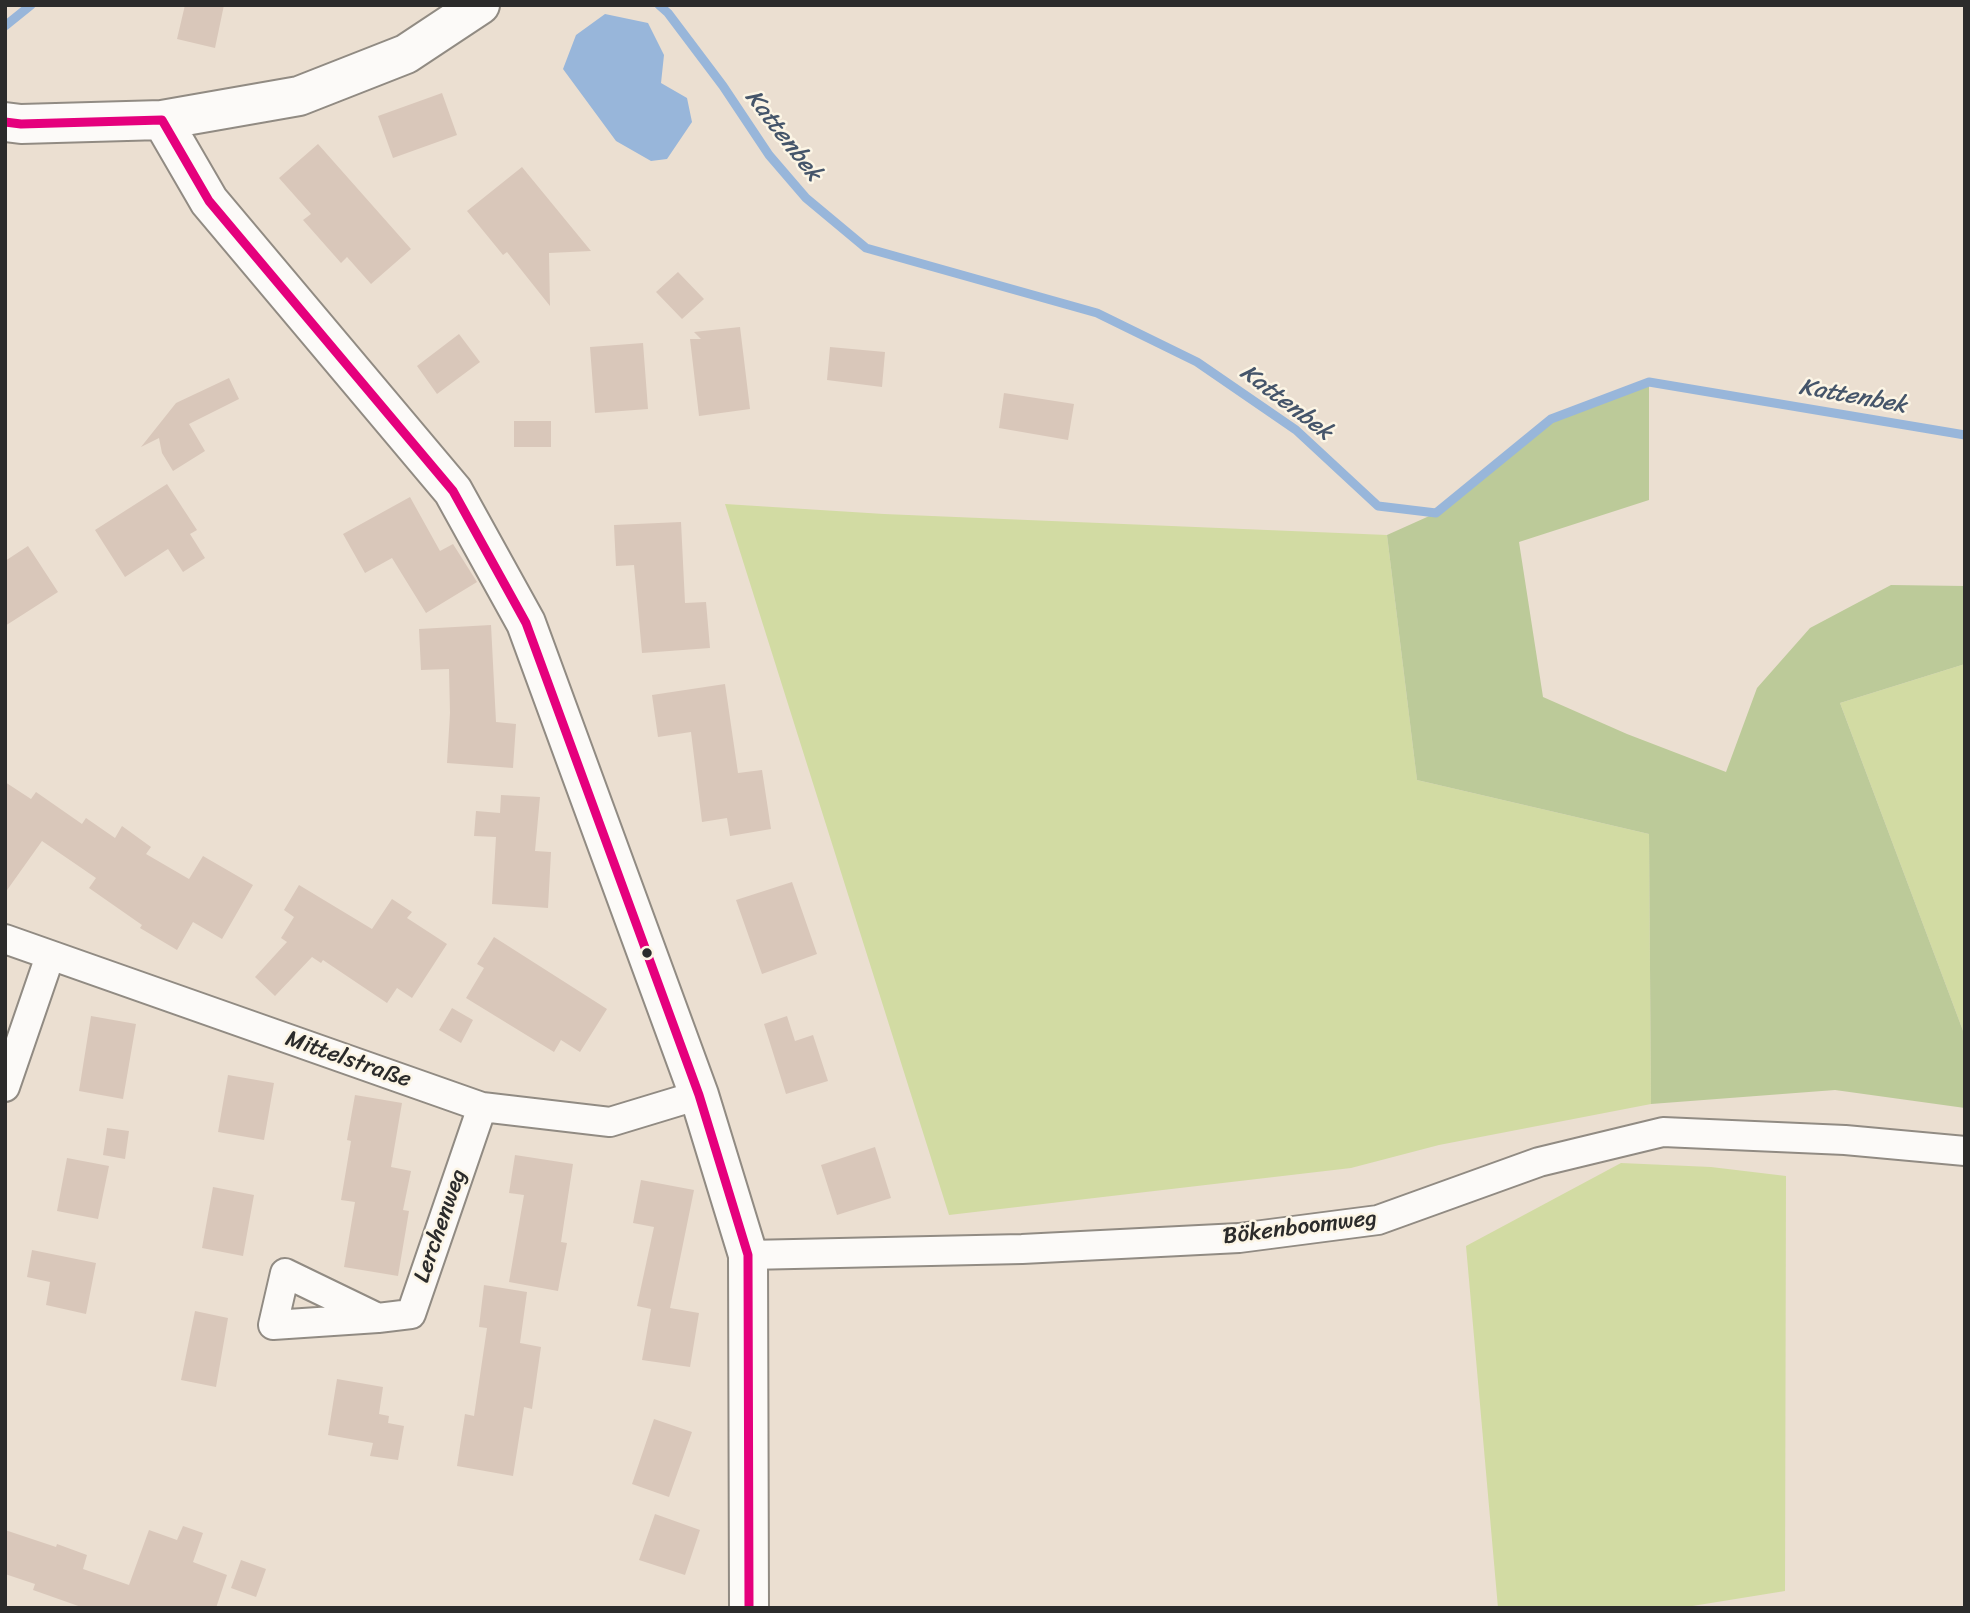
<!DOCTYPE html>
<html>
<head>
<meta charset="utf-8">
<style>
	body { margin:0 }
	#map { position:relative; width:1970px; height:1613px; overflow:hidden; background:#ebdfd1; font-family:Sriracha,sans-serif }
	canvas { display:block }
	.frame { position:absolute; inset:0; border:7px solid #2b2b2b; pointer-events:none }
</style>
</head>
<body>
<div id="map">
<canvas width="1970" height="1613"></canvas>
<div class="frame"></div>
</div>
<script>
const g = document.querySelector('canvas').getContext('2d');
g.lineJoin = 'round';
function fill(path, color) {
  g.fillStyle = color;
  g.fill(path, 'evenodd');
}
function trace(path, color, width, dash) {
  g.strokeStyle = color;
  g.lineWidth = width;
  g.lineCap = dash ? 'butt' : 'round';
  g.setLineDash(dash || []);
  g.stroke(path);
}
function label(font, color, halo, rows, align = 'center') {
  g.font = font + ' Sriracha,sans-serif';
  g.lineWidth = 5;
  g.setLineDash([]);
  g.textBaseline = 'middle';
  g.strokeStyle = halo;
  g.fillStyle = color;
  for (const [text, x, y, turn = 0] of rows) {
    g.save();
    g.translate(x, y);
    g.rotate((+turn || 0) * Math.PI / 180);
    g.textAlign = isNaN(turn) ? turn : align;
    if (halo) g.strokeText(text, 0, 0);
    g.fillText(text, 0, 0);
    g.restore();
  }
}
fill(new Path2D(`
	M 725,504 L 884,514 L 1387,535 L 1417,780 L 1649,834 L 1651,1104 L 1439,1145 L 1351,1168 L 949,1215 Z
	M 1965,664 L 1965,1036 L 1840,703 Z
	M 1621,1163 L 1711,1167 L 1786,1176 L 1785,1591 L 1680,1608 L 1498,1608 L 1466,1246 Z`), '#d2dba3');
fill(new Path2D(`
	M 1649,382 L 1649,500 L 1519,542 L 1543,697 L 1627,734 L 1726,772 L 1757,688 L 1810,628 L 1891,585 L 1965,586 L 1965,664 L 1840,703 L 1965,1036 L 1965,1108 L 1835,1090 L 1651,1104 L 1649,834 L 1417,780 L 1387,535 L 1436,513 L 1551,419 Z`), '#bcca99');
fill(new Path2D(`
	M 605,14 L 648,23 L 664,55 L 661,83 L 687,98 L 692,122 L 667,159 L 651,161 L 616,141 L 563,69 L 576,35 Z`), '#98b6da');
trace(new Path2D(`
	M 659,5 L 668,13 L 723,86 L 769,155 L 806,198 L 866,248 L 1097,313 L 1197,362 L 1296,430 L 1378,506 L 1436,513 L 1551,419 L 1649,382 L 1965,435
	M 5,26 L 31,5`), '#98b6da', 9);
fill(new Path2D(`
	M 185,5 L 224,5 L 215,48 L 177,39 Z
	M 442,93 L 457,135 L 393,158 L 378,116 Z
	M 318,144 L 411,249 L 371,284 L 347,257 L 341,263 L 303,220 L 311,214 L 279,178 Z
	M 522,167 L 591,251 L 549,253 L 550,306 L 507,252 L 503,255 L 467,211 Z
	M 678,272 L 704,299 L 682,319 L 656,292 Z
	M 740,327 L 750,409 L 699,416 L 690,339 L 701,339 L 694,332 Z
	M 459,334 L 480,362 L 437,394 L 417,366 Z
	M 643,343 L 648,409 L 595,413 L 590,347 Z
	M 830,347 L 885,352 L 882,387 L 827,380 Z
	M 229,378 L 239,399 L 189,424 L 205,451 L 173,471 L 162,453 L 159,438 L 141,447 L 176,403 Z
	M 1004,393 L 1074,404 L 1068,440 L 999,428 Z
	M 514,421 L 551,421 L 551,447 L 514,447 Z
	M 167,484 L 197,530 L 190,534 L 205,558 L 183,572 L 168,549 L 125,577 L 95,530 Z
	M 410,497 L 440,551 L 453,544 L 477,582 L 426,613 L 392,558 L 365,573 L 343,534 Z
	M 681,522 L 685,603 L 706,602 L 710,648 L 642,653 L 634,565 L 616,566 L 614,525 Z
	M 28,546 L 58,592 L 5,626 L 5,561 Z
	M 491,625 L 496,722 L 516,724 L 513,768 L 447,763 L 450,713 L 449,669 L 421,670 L 419,629 Z
	M 725,684 L 738,773 L 762,770 L 771,829 L 730,836 L 727,818 L 702,822 L 691,732 L 658,737 L 652,695 Z
	M 5,782 L 31,799 L 36,792 L 82,824 L 86,818 L 115,838 L 122,826 L 151,847 L 146,854 L 189,879 L 203,856 L 253,885 L 222,939 L 193,922 L 177,950 L 140,928 L 142,925 L 89,888 L 96,878 L 42,841 L 5,893 Z
	M 501,795 L 540,797 L 535,851 L 551,852 L 548,908 L 492,904 L 496,837 L 474,836 L 476,811 L 500,813 Z
	M 792,882 L 817,954 L 762,974 L 736,900 Z
	M 299,885 L 372,929 L 392,899 L 412,912 L 407,918 L 447,944 L 412,998 L 397,988 L 387,1003 L 323,960 L 321,963 L 312,957 L 275,996 L 255,977 L 287,942 L 281,938 L 294,917 L 284,910 Z
	M 494,937 L 607,1009 L 580,1052 L 561,1040 L 554,1052 L 466,998 L 484,968 L 477,964 Z
	M 452,1008 L 473,1020 L 461,1043 L 439,1030 Z
	M 91,1016 L 136,1024 L 123,1099 L 79,1091 Z
	M 787,1016 L 795,1041 L 813,1035 L 828,1081 L 786,1094 L 764,1024 Z
	M 228,1075 L 274,1083 L 264,1140 L 218,1132 Z
	M 355,1095 L 402,1103 L 391,1167 L 411,1171 L 403,1210 L 409,1211 L 398,1276 L 344,1267 L 355,1202 L 341,1200 L 351,1141 L 347,1140 Z
	M 107,1128 L 129,1131 L 125,1159 L 103,1155 Z
	M 875,1147 L 891,1198 L 837,1215 L 821,1165 Z
	M 515,1155 L 573,1164 L 561,1242 L 567,1243 L 558,1291 L 509,1282 L 524,1195 L 509,1193 Z
	M 67,1158 L 109,1166 L 98,1219 L 57,1211 Z
	M 641,1180 L 694,1190 L 670,1308 L 699,1313 L 690,1367 L 642,1360 L 651,1309 L 637,1306 L 654,1227 L 633,1223 Z
	M 213,1187 L 254,1195 L 243,1256 L 202,1248 Z
	M 32,1250 L 96,1263 L 86,1314 L 46,1305 L 50,1282 L 27,1277 Z
	M 484,1285 L 527,1292 L 520,1343 L 541,1347 L 532,1409 L 524,1407 L 513,1476 L 457,1466 L 465,1414 L 474,1416 L 487,1328 L 479,1327 Z
	M 195,1311 L 228,1318 L 216,1387 L 181,1380 Z
	M 337,1379 L 383,1387 L 379,1414 L 389,1416 L 388,1423 L 404,1426 L 398,1460 L 370,1456 L 373,1443 L 328,1435 Z
	M 654,1419 L 692,1432 L 669,1497 L 632,1484 Z
	M 655,1514 L 700,1530 L 685,1575 L 639,1560 Z
	M 183,1526 L 203,1533 L 193,1562 L 227,1575 L 216,1608 L 84,1608 L 33,1590 L 35,1584 L 5,1574 L 5,1530 L 56,1547 L 57,1544 L 87,1555 L 83,1569 L 129,1585 L 149,1530 L 177,1540 Z
	M 241,1560 L 266,1569 L 256,1597 L 231,1588 Z`), '#d9c7ba');
const street = new Path2D(`
	M 5,939 L 482,1107 L 610,1122 L 699,1095
	M 5,1087 L 50,956
	M 748,1255 L 1022,1249 L 1239,1238 L 1378,1220 L 1539,1162 L 1663,1132 L 1845,1140 L 1965,1151
	M 378,1318 L 273,1325 L 285,1273 L 378,1318 L 411,1314 L 482,1107`);
const secondary = new Path2D(`
	M 162,120 L 209,201 L 453,491 L 526,623 L 699,1095 L 748,1255 L 749,1608
	M 5,122 L 21,124 L 162,120 L 299,96 L 406,54 L 480,5`);
trace(street, '#918b83', 32);
trace(secondary, '#918b83', 42);
trace(street, '#fcfaf8', 28);
trace(secondary, '#fcfaf8', 38);
trace(new Path2D(`
	M 5,122 L 21,124 L 162,120 L 209,201 L 453,491 L 526,623 L 699,1095 L 748,1255 L 749,1608`), '#e5007d', 9);
for (const [x, y, r, color] of [
	[647,953,6,"#2b2b2b"]
]) {
  const dot = new Path2D();
  dot.arc(x, y, r, 0, 2 * Math.PI);
  g.fillStyle = color;
  g.fill(dot);
  trace(dot, '#fcf5e5', 2.5);
}
label('23px', '#2b2b2b', '#fcf5e5', [
	["Mittelstraße",348,1060,19],
	["Lerchenweg",441,1226,-71],
	["Bökenboomweg",1300,1228,-7]
]);
label('italic 24px', '#45556a', '#fcf5e5', [
	["Kattenbek",783,136,52],
	["Kattenbek",1853,397,10],
	["Kattenbek",1286,403,37]
]);
</script>
</body>
</html>
